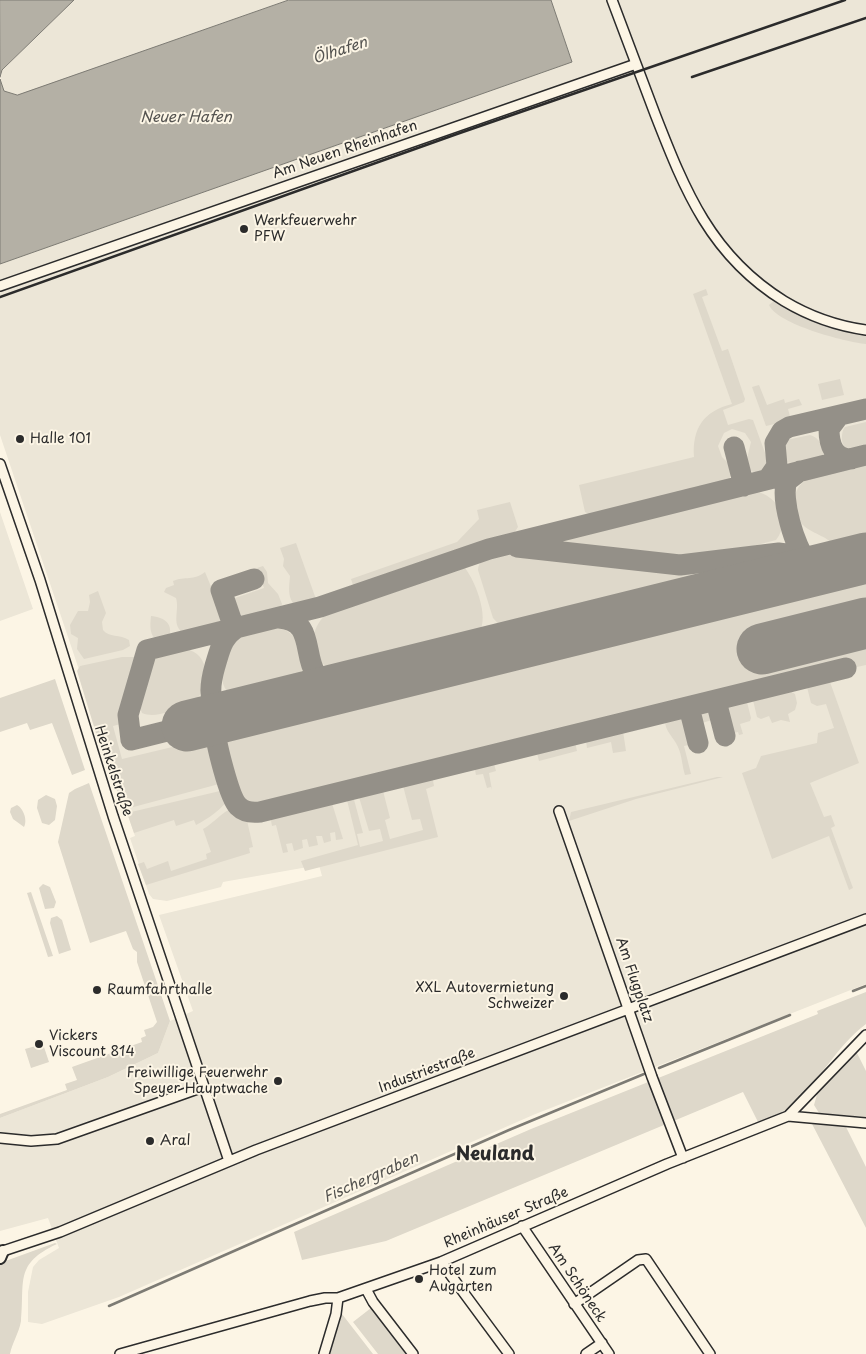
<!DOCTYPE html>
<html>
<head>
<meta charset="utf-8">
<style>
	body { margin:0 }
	canvas { display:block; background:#fcf5e5 }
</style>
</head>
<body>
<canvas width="866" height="1354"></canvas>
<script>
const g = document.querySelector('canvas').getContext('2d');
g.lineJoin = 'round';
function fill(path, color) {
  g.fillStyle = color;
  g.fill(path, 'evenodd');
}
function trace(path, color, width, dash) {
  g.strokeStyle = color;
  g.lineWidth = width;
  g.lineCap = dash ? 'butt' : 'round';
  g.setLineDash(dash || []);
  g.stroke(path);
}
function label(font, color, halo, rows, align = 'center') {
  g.font = font + ' "Playpen Sans",sans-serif';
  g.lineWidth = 4;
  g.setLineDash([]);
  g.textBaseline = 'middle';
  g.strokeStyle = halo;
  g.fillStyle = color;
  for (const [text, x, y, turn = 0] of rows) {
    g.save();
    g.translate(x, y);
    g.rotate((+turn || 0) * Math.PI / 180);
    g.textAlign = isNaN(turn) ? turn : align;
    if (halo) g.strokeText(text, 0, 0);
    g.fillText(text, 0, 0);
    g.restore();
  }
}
fill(new Path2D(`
	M 74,0 L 289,0 L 17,95 L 4,91 L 0,83 L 2,71 Z
	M 551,0 L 866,0 L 866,984 L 533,1115 L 119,1297 L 42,1324 L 28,1322 L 28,1292 L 33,1267 L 39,1260 L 59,1248 L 48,1218 L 0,1231 L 0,1118 L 108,1077 L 158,1053 L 170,1021 L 193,1011 L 159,915 L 322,876 L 319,865 L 223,882 L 221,887 L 167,901 L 153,899 L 149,894 L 130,838 L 135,836 L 0,435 L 0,264 L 572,62 Z
	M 0,512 L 33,609 L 0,621 Z`), '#ece6d7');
fill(new Path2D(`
	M 706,289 L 708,295 L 702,297 L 722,351 L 728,349 L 745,399 L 744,402 L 723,410 L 728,425 L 749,419 L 753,420 L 768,461 L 766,471 L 758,475 L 745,467 L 751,442 L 745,433 L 732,429 L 724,433 L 718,446 L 722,457 L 734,469 L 727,483 L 593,516 L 585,512 L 579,485 L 694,457 C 692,428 704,411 732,404 L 693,294 Z
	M 774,301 L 795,312 L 866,334 L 866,344 C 845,342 777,324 769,305 Z
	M 840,379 L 844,395 L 822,400 L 818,384 Z
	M 759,385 L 767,405 L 784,399 L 785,403 L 799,399 L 802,405 L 788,409 L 791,420 L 766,426 L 752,387 Z
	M 866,422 L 866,449 C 851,452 838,450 843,430 L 845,427 Z
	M 810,435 C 819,437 825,448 823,457 L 796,464 L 786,462 L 782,449 L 786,440 Z
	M 866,462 L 866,540 L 836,548 C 830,537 813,534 804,526 C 798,521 798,512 796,505 C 788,472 844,467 866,462 Z
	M 750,491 C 775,491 793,519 776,540 L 711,557 L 683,560 L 568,548 L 559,544 L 563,536 Z
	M 510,502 L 518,527 L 512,536 L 354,588 L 351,579 L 457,542 L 479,519 L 477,510 Z
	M 296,543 L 317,602 L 297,608 C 287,598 289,589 290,576 L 283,566 L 284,559 L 280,548 Z
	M 520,553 L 677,571 L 763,562 L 764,565 L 503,629 L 493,618 L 478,570 C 479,552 506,554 520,553 Z
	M 263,566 L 267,572 L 268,583 L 278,594 L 282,604 L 279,612 L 243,618 L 235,608 L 235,598 L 264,588 L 257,568 Z
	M 457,567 L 465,568 C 476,582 492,623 476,636 L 339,670 C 333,668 325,667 321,662 C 307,647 313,624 328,613 Z
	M 205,572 L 224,618 L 216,627 L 185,634 C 170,626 180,611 176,598 L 164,592 L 166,588 L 174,585 L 173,581 C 185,576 194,581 205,572 Z
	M 866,576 L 866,665 L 852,668 L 850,663 L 261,808 L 245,805 C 235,796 218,744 227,734 Z
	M 98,591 L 106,613 L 102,622 L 103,630 C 109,638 120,634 129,640 L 130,646 L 123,650 L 84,659 L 77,649 L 78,638 L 71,634 L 70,625 L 78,611 L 88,611 L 90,602 L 89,595 Z
	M 151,616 C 164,617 175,624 168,639 L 158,641 C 149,636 150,625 151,616 Z
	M 280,628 C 299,634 304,651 303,669 L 293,681 L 240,694 L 227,691 C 214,674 227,642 245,634 C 256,629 268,628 280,628 Z
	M 185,649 C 211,653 211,687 194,702 C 187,709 178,710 169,712 C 159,714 152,717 142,713 L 137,700 C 143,670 151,650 185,649 Z
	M 122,657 L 135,657 L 137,664 L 121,724 L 113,726 L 122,759 L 206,739 C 216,744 226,775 219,784 L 126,809 L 123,806 L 102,753 L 77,671 L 80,666 Z
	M 853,671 L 854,673 L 830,682 L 859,763 L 810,783 L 824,817 L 831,815 L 835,826 L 831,828 L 853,888 L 849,890 L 829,836 L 772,859 L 742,773 L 756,768 L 761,756 L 817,743 L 818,733 L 834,728 L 826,704 L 817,706 L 811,703 L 806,683 Z
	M 55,679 L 85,770 L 72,775 L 52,723 L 30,730 L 27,723 L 0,732 L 0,698 Z
	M 785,688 L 795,694 L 797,703 L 795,710 L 788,714 L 790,722 L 781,720 L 772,723 L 769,716 L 761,719 L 757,717 L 752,696 Z
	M 746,698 L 751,718 L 750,721 L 740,724 L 743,734 L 739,735 L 738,732 L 730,734 L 724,704 Z
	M 711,707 L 716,719 L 698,724 L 695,716 L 697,711 Z
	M 682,713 L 687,716 L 693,744 L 684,746 L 691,774 L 685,775 C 682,766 682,755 678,747 C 674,737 662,729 666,717 Z
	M 620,729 L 623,731 L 626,751 L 613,753 L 611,742 L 587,748 L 586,741 L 591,736 Z
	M 571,741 L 575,742 L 577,751 L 539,761 L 536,749 Z
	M 493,760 L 496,771 L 489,773 L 492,790 L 491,787 L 487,788 L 483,774 L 476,775 L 474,765 Z
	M 432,775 L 434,786 L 426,789 L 438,837 L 305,871 L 301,861 L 358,845 L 346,796 L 353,796 L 363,833 L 357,834 L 360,847 L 383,841 L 380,829 L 369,831 L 359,797 L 361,793 L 382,787 L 390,818 L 385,820 L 390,839 L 423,830 L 420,819 L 412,820 L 402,782 Z
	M 717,777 L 723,777 L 636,799 L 569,821 L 571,812 Z
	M 89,783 L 170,1021 L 158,1053 L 108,1077 L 0,1118 L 0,1114 L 67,1090 L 65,1084 L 77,1080 L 72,1067 L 142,1042 L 141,1038 L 146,1036 L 144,1030 L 153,1027 L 157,1022 L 137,962 L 137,952 L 133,949 L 126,931 L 90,943 L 58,842 L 69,793 L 75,789 Z
	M 220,791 L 226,795 L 227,801 C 218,812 209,818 196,825 L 194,820 L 176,826 L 174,820 L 134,833 L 127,813 Z
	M 46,795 L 55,799 L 57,806 L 55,820 L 49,825 L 42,823 L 37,808 L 38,800 Z
	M 331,800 L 343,839 L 336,840 L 335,832 L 330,833 L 331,841 L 324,843 L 322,836 L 316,836 L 318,845 L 309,847 L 307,839 L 302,840 L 303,848 L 294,851 L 292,843 L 286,844 L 288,852 L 283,853 L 276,825 L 272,826 L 270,815 Z
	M 17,805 C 23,808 28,820 24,827 L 13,819 L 10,812 L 11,808 Z
	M 234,808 L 246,816 L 253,847 L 249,848 L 250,853 L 146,885 L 138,864 L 144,862 L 147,869 L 168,861 L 171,871 L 207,859 L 206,854 L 211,852 L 203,829 C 213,824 225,809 234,808 Z
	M 43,884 L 50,887 L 56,902 L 54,908 L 45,909 L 39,888 Z
	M 31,892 L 53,956 L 48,957 L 27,893 Z
	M 57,916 L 62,920 L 71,950 L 59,954 L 50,923 L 51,918 Z
	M 866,992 L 866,1024 C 835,1047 819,1084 789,1107 C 780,1114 769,1118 758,1122 L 743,1092 L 386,1241 L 302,1260 L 294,1232 L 531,1129 L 818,1014 L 817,1011 Z
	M 43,1044 L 49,1062 L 31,1068 L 25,1049 Z
	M 856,1051 L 866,1071 L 866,1117 L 819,1113 L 814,1105 L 818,1091 Z
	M 811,1122 L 844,1123 L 866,1167 L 866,1228 Z
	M 55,1243 L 57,1244 C 14,1264 25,1281 21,1321 C 19,1333 12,1343 10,1354 L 0,1354 L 0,1263 Z
	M 371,1308 L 407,1354 L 378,1354 L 353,1322 Z
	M 342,1314 L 373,1354 L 328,1354 Z`), '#ded8ca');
const water = new Path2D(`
	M 0,0 L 74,0 L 2,70 L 0,77 Z
	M 289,0 L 551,0 L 572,62 L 0,264 L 0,79 L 4,91 L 17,95 Z`);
fill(water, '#b4b0a5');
trace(water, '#7d7b74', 1);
trace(new Path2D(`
	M 853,991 L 866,986
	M 659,1068 L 790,1015
	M 109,1306 L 509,1130 L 644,1074`), '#7d7b74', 2.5);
trace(new Path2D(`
	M 838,417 L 829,429 C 829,445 834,459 851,459
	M 734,447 L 744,486
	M 800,471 L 787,481 C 780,498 795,548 807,561
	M 768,479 L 777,466 L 775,443 L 782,431 L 789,427 L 866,409
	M 517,547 L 680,565 L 779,553 C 799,554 814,566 835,566
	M 769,582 C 787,575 798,566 797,545
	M 279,618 C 326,621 290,679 339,688
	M 238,627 C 222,636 220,650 215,666 C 208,691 206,712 239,713
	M 234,628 L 221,590 L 254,579
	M 294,700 L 310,688 L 313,673
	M 716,701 L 725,736
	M 689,707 L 698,743
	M 230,715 L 221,719 L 215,730 C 216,743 229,797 238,806 C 244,812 252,813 260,812 L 846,668
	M 187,726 L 131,740 L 128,715 L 147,650 L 320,607 L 489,549 L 866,455`), '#949088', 21);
trace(new Path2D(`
	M 762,649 L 866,623
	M 187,726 L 866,558`), '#949088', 51);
const minor = new Path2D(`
	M 612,0 C 626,38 641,76 655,114 C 685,191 711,256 784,301 C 809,316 837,326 866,330
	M 0,286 L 636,64
	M 0,464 L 40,580 L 113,816 L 229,1161
	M 559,811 L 652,1077 L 683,1158
	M 788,1116 L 866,1123
	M 0,1138 L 31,1141 L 57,1139 L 203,1087
	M 522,1226 L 609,1354
	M 0,1252 L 60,1232 L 256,1150 L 866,919
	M 441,1262 L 509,1354
	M 366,1289 L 373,1302 L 413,1354
	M 574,1304 L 638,1260 L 646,1259 L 710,1354
	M 120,1354 L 310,1301 L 325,1298 L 338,1298 L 441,1262 L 667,1164 L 788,1116 L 866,1035
	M 324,1354 L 336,1314 L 338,1298
	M 586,1354 L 602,1343`);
const major = new Path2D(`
	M 0,1258 L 3,1251`);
trace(minor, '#2b2b2b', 12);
trace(major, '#2b2b2b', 14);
trace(minor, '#fcf5e5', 9);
trace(major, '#fcf5e5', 10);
trace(new Path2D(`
	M 692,77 L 866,18
	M 0,297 L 457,134 L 845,0`), '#2b2b2b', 2.5);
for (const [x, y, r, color] of [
	[244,229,5,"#2b2b2b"],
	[20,439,5,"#2b2b2b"],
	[97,990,5,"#2b2b2b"],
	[564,996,5,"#2b2b2b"],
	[39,1044,5,"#2b2b2b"],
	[278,1081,5,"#2b2b2b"],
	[150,1141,5,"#2b2b2b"],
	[419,1279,5,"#2b2b2b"]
]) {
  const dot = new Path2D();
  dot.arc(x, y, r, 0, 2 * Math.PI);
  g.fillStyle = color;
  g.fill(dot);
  trace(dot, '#fcf5e5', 2);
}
label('14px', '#2b2b2b', '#fcf5e5', [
	["Am Neuen Rheinhafen",345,150,-19],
	["Heinkelstraße",113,771,72],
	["Am Flugplatz",634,980,71],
	["Industriestraße",427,1071,-21],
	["Rheinhäuser Straße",506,1218,-23],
	["Am Schöneck",577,1283,56]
]);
label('14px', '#2b2b2b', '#fcf5e5', [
	["Werkfeuerwehr",254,221],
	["PFW",254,237],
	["Halle 101",30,439],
	["XXL Autovermietung",554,988,"right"],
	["Schweizer",554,1004,"right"],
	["Raumfahrthalle",107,990],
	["Vickers",49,1036],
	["Viscount 814",49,1052],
	["Freiwillige Feuerwehr",268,1073,"right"],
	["Speyer Hauptwache",268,1089,"right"],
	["Aral",160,1141],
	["Hotel zum",429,1271],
	["Augarten",429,1287]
], 'left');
label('italic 15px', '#545350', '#fcf5e5', [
	["Ölhafen",340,51,-18],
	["Neuer Hafen",186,118],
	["Fischergraben",371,1178,-24]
]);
label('bold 19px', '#2b2b2b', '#fcf5e5', [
	["Neuland",495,1155]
]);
</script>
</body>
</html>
